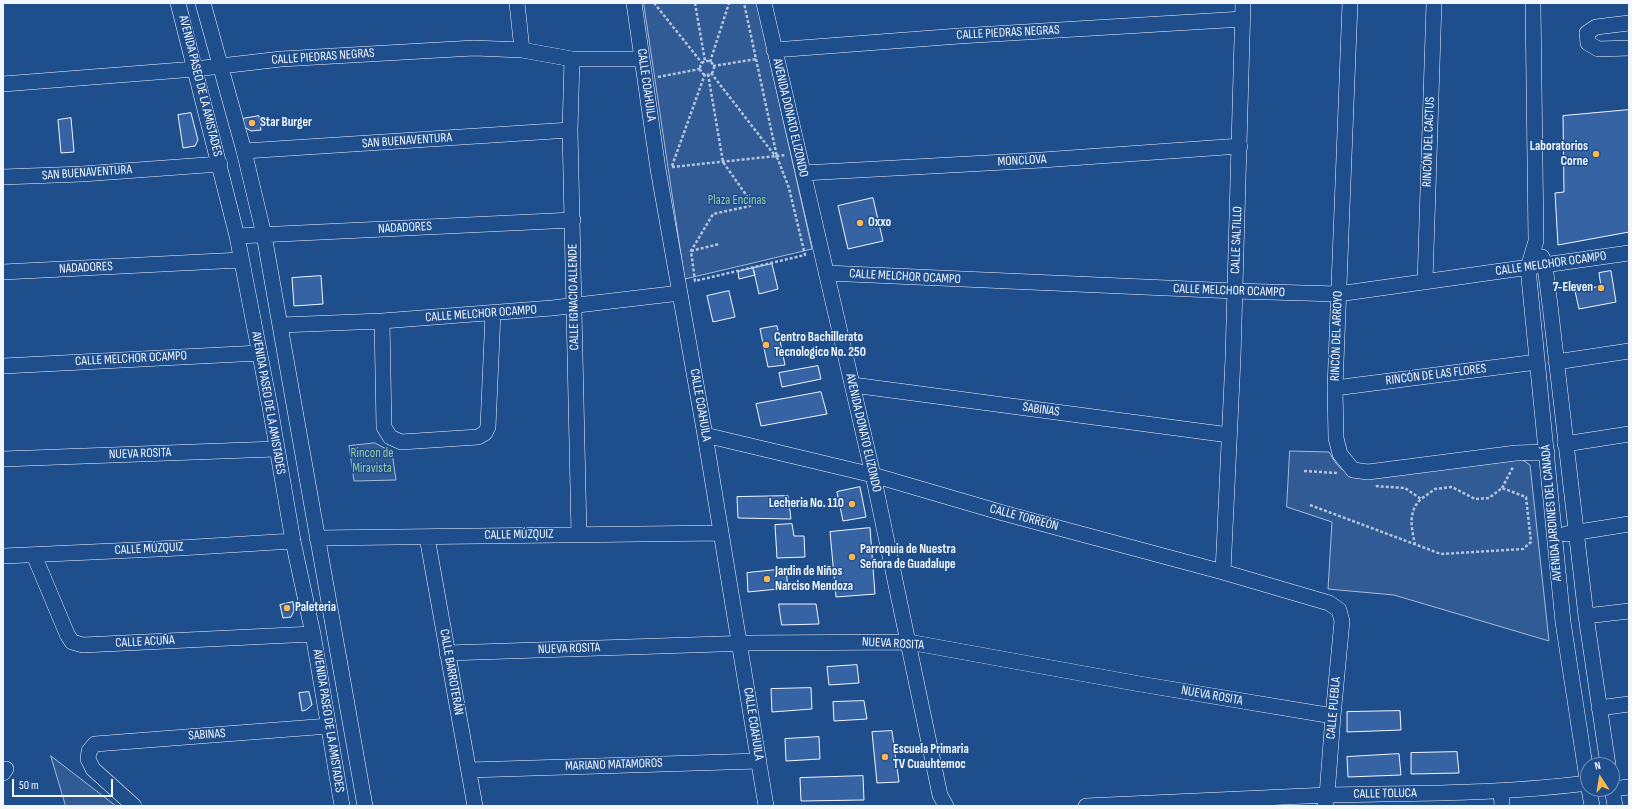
<!DOCTYPE html>
<html>
<head>
<meta charset="utf-8">
<style>
	body { margin:0 }
	#map { position:relative; width:1632px; height:809px; overflow:hidden; background:#1f4e8c; font-family:"Sofia Sans Condensed",sans-serif }
	canvas { display:block }
	.frame { position:absolute; inset:0; border:4px solid #f2f6ff; pointer-events:none }
	.north { position:absolute; left:1580px; top:757px; width:40px; height:40px; box-sizing:border-box; background:#1f4e8c; border:1px solid #7391ba; border-radius:50%; rotate:348deg; font-size:11px; font-weight:700; line-height:16px; text-align:center; color:#f2f6ff }
	.north::after { content:''; display:block; margin:auto; width:14px; height:18px; background:#ffb74d; clip-path:polygon(50% 0,100% 100%,50% 72%,0 100%) }
	.scale { position:absolute; left:12px; top:779px; width:101px; height:18px; box-sizing:border-box; border:2px solid #f2f6ff; border-top:0; padding-left:5px; font-size:12px; line-height:14px; white-space:nowrap; color:#f2f6ff; -webkit-text-stroke:3px #1f4e8c; paint-order:stroke }
</style>
</head>
<body>
<div id="map">
<canvas width="1632" height="809"></canvas>
<div class="frame"></div>
<div class="north">N</div>
<div class="scale">50 m</div>
</div>
<script>
const g = document.querySelector('canvas').getContext('2d');
g.lineJoin = 'round';
function fill(path, color) {
  g.fillStyle = color;
  g.fill(path, 'evenodd');
}
function trace(path, color, width, dash) {
  g.strokeStyle = color;
  g.lineWidth = width;
  g.lineCap = dash ? 'butt' : 'round';
  g.setLineDash(dash || []);
  g.stroke(path);
}
function label(font, color, halo, rows, align = 'center') {
  g.font = font + ' "Sofia Sans Condensed",sans-serif';
  g.lineWidth = 3;
  g.setLineDash([]);
  g.textBaseline = 'middle';
  g.strokeStyle = halo;
  g.fillStyle = color;
  for (const [text, x, y, turn = 0] of rows) {
    g.save();
    g.translate(x, y);
    g.rotate((+turn || 0) * Math.PI / 180);
    g.textAlign = isNaN(turn) ? turn : align;
    if (halo) g.strokeText(text, 0, 0);
    g.fillText(text, 0, 0);
    g.restore();
  }
}
const green = new Path2D(`
	M 644,3 L 757,3 L 812,249 L 685,279 Z
	M 375,443 L 392,452 L 396,480 L 354,481 L 349,446 Z
	M 1290,451 L 1329,452 C 1338,468 1342,472 1360,477 L 1521,459 L 1530,465 L 1549,641 L 1394,595 L 1328,589 L 1332,522 L 1287,507 Z
	M 51,756 L 116,806 L 66,806 Z`);
fill(green, '#305b95');
trace(green, '#a8bbd7', 1);
const building = new Path2D(`
	M 1629,110 L 1629,232 L 1558,245 L 1555,193 L 1564,192 L 1563,116 Z
	M 191,113 L 198,140 L 195,146 L 183,148 L 178,115 Z
	M 259,116 L 261,130 L 251,131 L 244,127 L 242,119 Z
	M 71,118 L 74,152 L 61,153 L 58,120 Z
	M 873,198 L 883,241 L 848,249 L 838,206 Z
	M 772,264 L 778,289 L 759,294 L 753,268 Z
	M 753,268 L 755,275 L 739,279 L 738,272 Z
	M 1611,271 L 1616,302 L 1579,309 L 1575,291 L 1601,286 L 1599,273 Z
	M 321,276 L 323,304 L 294,306 L 292,278 Z
	M 729,291 L 735,317 L 713,322 L 707,296 Z
	M 777,326 L 785,365 L 768,367 L 760,329 Z
	M 818,366 L 821,379 L 782,387 L 779,373 Z
	M 821,392 L 827,414 L 761,426 L 756,404 Z
	M 860,487 L 866,517 L 843,521 L 837,492 Z
	M 788,496 L 791,519 L 738,518 L 737,497 Z
	M 792,524 L 794,536 L 804,536 L 805,557 L 777,558 L 775,525 Z
	M 870,528 L 875,594 L 836,597 L 830,532 Z
	M 786,569 L 788,588 L 748,592 L 747,573 Z
	M 293,602 L 294,611 L 291,617 L 283,618 L 280,605 Z
	M 779,604 L 816,604 L 819,624 L 782,625 Z
	M 857,665 L 859,683 L 829,685 L 827,667 Z
	M 811,688 L 812,709 L 772,712 L 771,689 Z
	M 309,692 L 312,705 L 306,710 L 302,711 L 299,693 Z
	M 864,701 L 867,719 L 834,721 L 833,702 Z
	M 1400,711 L 1401,730 L 1347,732 L 1347,712 Z
	M 892,731 L 899,782 L 877,783 L 872,732 Z
	M 819,737 L 820,759 L 786,761 L 785,739 Z
	M 1457,752 L 1459,773 L 1411,774 L 1411,753 Z
	M 1399,754 L 1401,775 L 1348,777 L 1347,757 Z
	M 863,776 L 864,800 L 801,801 L 800,778 Z`);
fill(building, '#3563a3');
trace(building, '#f2f6ff', 1);
const minor = new Path2D(`
	M 178,3 L 237,236 L 270,407 L 293,541 L 313,634 L 342,806
	M 203,3 L 244,151 L 264,235 L 365,806
	M 517,3 L 522,50
	M 634,3 L 658,169 L 705,435 L 766,806
	M 764,3 L 873,475 L 940,795 L 946,806
	M 1350,3 L 1335,388 L 1336,438 L 1340,454 L 1353,470 L 1368,472 L 1516,453 L 1547,452
	M 1533,3 L 1536,241 L 1528,268 L 1563,622 L 1588,785
	M 1629,23 L 1596,27 L 1587,33 L 1588,43 L 1598,49 L 1629,48
	M 774,50 L 959,36 L 1243,19
	M 572,59 L 570,130 L 579,534
	M 3,84 L 195,69 L 281,59 L 474,48 L 522,50 L 572,59 L 642,59
	M 244,151 L 570,130
	M 803,173 L 1042,160 L 1240,146
	M 3,177 L 82,174 L 220,164
	M 237,236 L 573,220
	M 1542,257 L 1545,266 L 1550,305 L 1586,616 L 1608,765
	M 3,272 L 241,260
	M 826,273 L 1235,291 L 1338,294 L 1629,253
	M 1425,282 L 1434,3
	M 382,321 L 384,427 L 390,437 L 401,442 L 478,437 L 485,433 L 488,427 L 493,313
	M 281,325 L 382,321 L 552,308 L 680,293
	M 1556,362 L 1629,351
	M 3,366 L 260,353
	M 853,385 L 1229,435
	M 1335,388 L 1537,362
	M 705,435 L 873,475 L 1003,513 L 1223,572 L 1329,603 L 1339,610 L 1342,621 L 1333,716 L 1327,795 L 1325,806
	M 1565,444 L 1629,434
	M 3,459 L 276,449
	M 1566,534 L 1629,524
	M 427,537 L 475,806
	M 317,538 L 721,533
	M 34,555 L 67,634 L 72,642 L 83,645 L 313,634
	M 4,556 L 179,548 L 293,541
	M 1223,572 L 1233,358 L 1243,3
	M 1586,616 L 1629,611
	M 447,653 L 751,643 L 909,642 L 1140,684 L 1333,716
	M 1599,708 L 1629,704
	M 469,770 L 759,761
	M 3,773 L 6,769
	M 1612,788 L 1615,806
	M 1589,789 L 1592,806
	M 1612,789 L 1629,787
	M 1501,791 L 1502,806
	M 134,806 L 93,769 L 88,759 L 89,751 L 95,744 L 329,726
	M 1086,806 C 1167,803 1247,798 1328,795 C 1415,793 1501,794 1588,783`);
trace(minor, '#f2f6ff', 16);
trace(new Path2D(`
	M 654,3 L 702,63
	M 695,3 L 705,61
	M700 68a7 7 0 1 1 14 0a7 7 0 1 1-14 0Z
	M 710,62 L 729,3
	M 713,66 L 757,59
	M 711,73 L 776,157
	M 708,74 L 723,162 L 749,199 L 750,206 L 713,214 L 691,251 L 695,281 L 805,255 L 789,188 L 777,157 L 744,3
	M 658,77 L 700,69
	M 672,166 L 705,74
	M 672,167 L 786,155
	M 691,251 L 719,244
	M 1304,471 L 1337,473
	M 1502,488 L 1513,467
	M 1310,505 L 1441,554 L 1523,549 L 1531,542 L 1526,497 L 1502,488 L 1489,498 L 1475,499 L 1452,487 L 1435,489 L 1421,499 L 1405,488 L 1374,486
	M 1415,545 C 1412,529 1407,512 1421,499`), '#b3c4dc', 2.5, [3, 2]);
trace(minor, '#1f4e8c', 15);
for (const [x, y, r, color] of [
	[252,123,4,"#ffb74d"],
	[1596,154,4,"#ffb74d"],
	[860,223,4,"#ffb74d"],
	[1601,288,4,"#ffb74d"],
	[766,345,4,"#ffb74d"],
	[852,504,4,"#ffb74d"],
	[852,557,4,"#ffb74d"],
	[767,579,4,"#ffb74d"],
	[287,608,4,"#ffb74d"],
	[885,757,4,"#ffb74d"]
]) {
  const dot = new Path2D();
  dot.arc(x, y, r, 0, 2 * Math.PI);
  g.fillStyle = color;
  g.fill(dot);
  trace(dot, '#1f4e8c', 1.5);
}
label('13px', '#f2f6ff', '#1f4e8c', [
	["CALLE PIEDRAS NEGRAS",1008,33,-3],
	["CALLE PIEDRAS NEGRAS",323,57,-4],
	["CALLE COAHUILA",646,85,82],
	["AVENIDA PASEO DE LA AMISTADES",200,86,76],
	["AVENIDA DONATO ELIZONDO",790,118,77],
	["SAN BUENAVENTURA",407,141,-4],
	["RINCÓN DEL CACTUS",1429,142,-88],
	["MONCLOVA",1022,161,-3],
	["SAN BUENAVENTURA",87,173,-4],
	["NADADORES",405,228,-3],
	["CALLE SALTILLO",1237,240,-88],
	["CALLE MELCHOR OCAMPO",1551,264,-8],
	["NADADORES",86,268,-3],
	["CALLE MELCHOR OCAMPO",905,277,3],
	["CALLE MELCHOR OCAMPO",1229,291,2],
	["CALLE IGNACIO ALLENDE",574,297,-91],
	["CALLE MELCHOR OCAMPO",481,314,-4],
	["RINCÓN DEL ARROYO",1337,336,-88],
	["CALLE MELCHOR OCAMPO",131,359,-3],
	["RINCÓN DE LAS FLORES",1436,375,-7],
	["AVENIDA PASEO DE LA AMISTADES",268,403,80],
	["CALLE COAHUILA",700,405,80],
	["SABINAS",1041,410,8],
	["AVENIDA DONATO ELIZONDO",863,433,77],
	["NUEVA ROSITA",140,454,-2],
	["AVENIDA JARDINES DEL CANADÁ",1552,513,-95],
	["CALLE TORREÓN",1024,518,15],
	["CALLE MÚZQUIZ",519,535,-1],
	["CALLE MÚZQUIZ",149,549,-3],
	["CALLE ACUÑA",145,642,-3],
	["NUEVA ROSITA",893,644,3],
	["NUEVA ROSITA",569,649,-2],
	["CALLE BARROTERÁN",451,672,80],
	["NUEVA ROSITA",1212,696,10],
	["CALLE PUEBLA",1334,708,-85],
	["AVENIDA PASEO DE LA AMISTADES",328,721,81],
	["CALLE COAHUILA",753,724,81],
	["SABINAS",207,735,-4],
	["MARIANO MATAMOROS",614,765,-2],
	["CALLE TOLUCA",1385,794,-1]
]);
label('bold 13px', '#f2f6ff', '#1f4e8c', [
	["Star Burger",260,123],
	["Laboratorios",1588,147,"right"],
	["Corne",1588,162,"right"],
	["Oxxo",868,223],
	["7-Eleven",1593,288,"right"],
	["Centro Bachillerato",774,338],
	["Tecnologico No. 250",774,353],
	["Lecheria No. 110",844,504,"right"],
	["Parroquia de Nuestra",860,550],
	["Señora de Guadalupe",860,565],
	["Jardin de Niños",775,572],
	["Narciso Mendoza",775,587],
	["Paleteria",295,608],
	["Escuela Primaria",893,750],
	["TV Cuauhtemoc",893,765]
], 'left');
label('13px', '#97c8a6', '#1f4e8c', [
	["Plaza Encinas",737,201],
	["Rincon de",372,454],
	["Miravista",372,469]
]);
</script>
</body>
</html>
